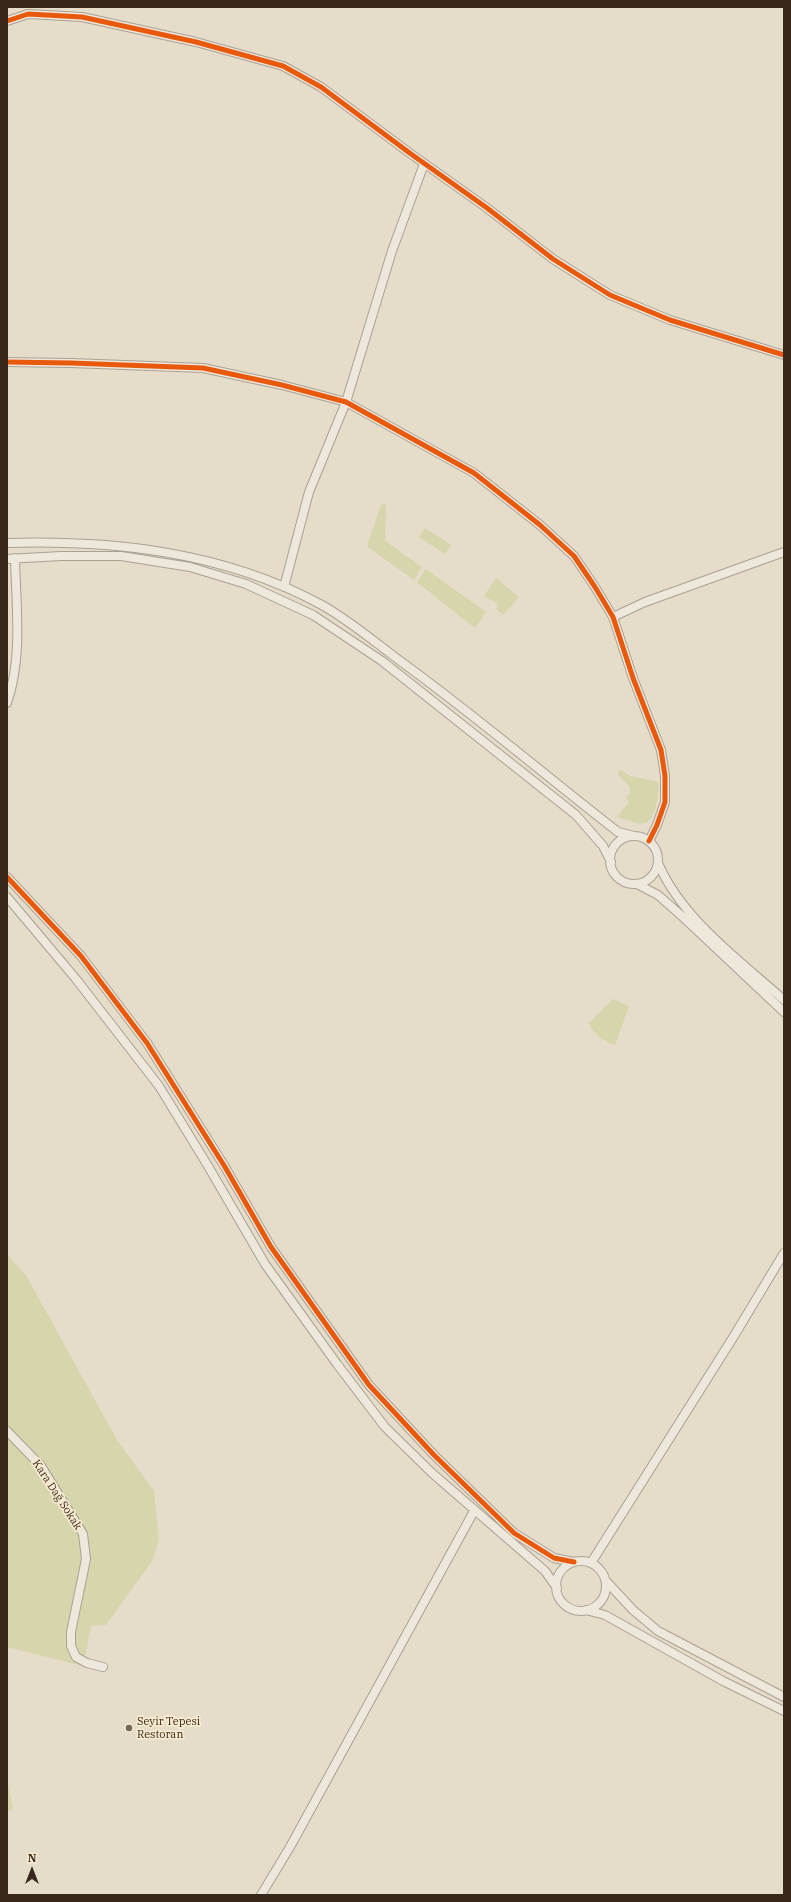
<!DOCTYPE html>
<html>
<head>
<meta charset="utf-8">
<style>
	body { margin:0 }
	#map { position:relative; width:791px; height:1902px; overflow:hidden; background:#e5dcc9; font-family:"IBM Plex Serif",serif }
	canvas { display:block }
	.frame { position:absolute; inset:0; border:8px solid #38281b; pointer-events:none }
	.north { position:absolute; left:12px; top:1850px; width:40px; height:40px; -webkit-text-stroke:3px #f7eace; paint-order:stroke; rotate:0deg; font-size:11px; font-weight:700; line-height:16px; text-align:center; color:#38281b }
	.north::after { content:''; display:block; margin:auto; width:14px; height:18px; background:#38281b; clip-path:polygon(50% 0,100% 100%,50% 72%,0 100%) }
</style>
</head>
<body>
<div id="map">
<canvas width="791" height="1902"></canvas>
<div class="frame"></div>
<div class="north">N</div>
</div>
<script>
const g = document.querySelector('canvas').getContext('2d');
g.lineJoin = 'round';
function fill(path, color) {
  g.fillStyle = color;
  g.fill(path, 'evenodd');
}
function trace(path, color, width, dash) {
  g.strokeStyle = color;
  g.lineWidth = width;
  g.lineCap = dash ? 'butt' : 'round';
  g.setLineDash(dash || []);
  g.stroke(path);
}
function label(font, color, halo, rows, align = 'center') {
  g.font = font + ' "IBM Plex Serif",serif';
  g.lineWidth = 3.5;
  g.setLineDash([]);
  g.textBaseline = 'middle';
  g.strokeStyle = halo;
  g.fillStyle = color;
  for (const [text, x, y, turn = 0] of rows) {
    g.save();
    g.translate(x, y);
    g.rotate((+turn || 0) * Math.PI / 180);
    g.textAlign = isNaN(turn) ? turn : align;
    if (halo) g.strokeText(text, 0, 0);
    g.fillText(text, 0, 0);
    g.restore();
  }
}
fill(new Path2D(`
	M 383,504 L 386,504 L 385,541 L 422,567 L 414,580 L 368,547 L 368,543 L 381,505 Z
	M 425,528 L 451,545 L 445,554 L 419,537 Z
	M 426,569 L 486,612 L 475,628 L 417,582 Z
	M 496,578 L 519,597 L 503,615 L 496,609 L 498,607 L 497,603 L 484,596 Z
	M 621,770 L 630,776 L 658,782 C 660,791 656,820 645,823 C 636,825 626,819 617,817 L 629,802 L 626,798 L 630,792 L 630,787 L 618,775 L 618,772 Z
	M 613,999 L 629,1006 L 615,1045 C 602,1040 595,1036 589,1023 Z
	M 7,1254 L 27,1277 L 117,1440 L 154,1491 L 159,1540 L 152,1561 L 106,1625 L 91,1626 L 83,1666 L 7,1647 Z
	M 7,1779 L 13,1809 L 7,1812 Z`), '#d6d5ab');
const minor = new Path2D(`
	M 7,21 L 28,14 L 82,17 L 196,42 L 283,66 L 321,87 L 411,154 L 487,208 L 553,259 L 610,295 L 670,320 L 784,355
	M 7,362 L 71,363 L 203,368 L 282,385 L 346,402 L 474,473 L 540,525 L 574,556 L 595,587 L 613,617 L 633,678 L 661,750 L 665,776 L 665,802 L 657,825 L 649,841
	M 7,543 C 115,540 223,552 320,604 C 348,619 377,644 403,663 C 477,717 546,776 618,832 L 634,836
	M 7,559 L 61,556 L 121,556 L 190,567 L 246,584 L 313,615 L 382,661 L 576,815 L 603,846 L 611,862
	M 284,587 L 309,492 L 346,402 L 392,251 L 424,164
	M 613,617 L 645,602 L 784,552
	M 7,703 C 23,657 16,606 15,558
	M610 860a24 24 0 1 1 48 0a24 24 0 1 1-48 0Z
	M 658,863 C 682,919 739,960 784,1000
	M 7,877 L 81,956 L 147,1043 L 225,1167 L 271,1247 L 369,1385 L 434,1455 L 514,1533 L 554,1558 L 574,1562
	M 637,884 L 658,895 L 683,917 L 784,1012
	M 7,897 L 76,979 L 159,1086 L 208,1166 L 265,1264 L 337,1364 L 385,1427 L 432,1473 L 545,1571 L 557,1588
	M 7,1431 L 41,1466 L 83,1534 L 86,1559 L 71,1632 L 71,1646 L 76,1657 L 87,1663 L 103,1667
	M556 1586a25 25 0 1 1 50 0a25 25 0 1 1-50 0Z
	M 591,1563 L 734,1336 L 784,1253
	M 606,1581 L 633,1610 L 658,1631 L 784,1697
	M 586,1610 L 605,1615 L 723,1681 L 784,1711
	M 261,1895 L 290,1847 L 474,1511`);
trace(minor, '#aaa193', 10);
trace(minor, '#ede7dc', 8);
trace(new Path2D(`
	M 7,21 L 28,14 L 82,17 L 196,42 L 283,66 L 321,87 L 411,154 L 487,208 L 553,259 L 610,295 L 670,320 L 784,355
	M 7,362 L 71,363 L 203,368 L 282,385 L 346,402 L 474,473 L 540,525 L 574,556 L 595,587 L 613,617 L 633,678 L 661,750 L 665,776 L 665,802 L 657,825 L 649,841
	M 7,877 L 81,956 L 147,1043 L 225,1167 L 271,1247 L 369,1385 L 434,1455 L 514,1533 L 554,1558 L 574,1562`), '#e8590c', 5);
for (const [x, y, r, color] of [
	[129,1728,4,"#756758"]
]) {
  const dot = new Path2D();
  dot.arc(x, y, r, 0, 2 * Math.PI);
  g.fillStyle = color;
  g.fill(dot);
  trace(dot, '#f7eace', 1.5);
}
label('11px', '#38281b', '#f7eace', [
	["Kara Dağ Sokak",57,1495,57]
]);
label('11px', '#38281b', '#f7eace', [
	["Seyir Tepesi",137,1722],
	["Restoran",137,1735]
], 'left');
</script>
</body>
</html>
